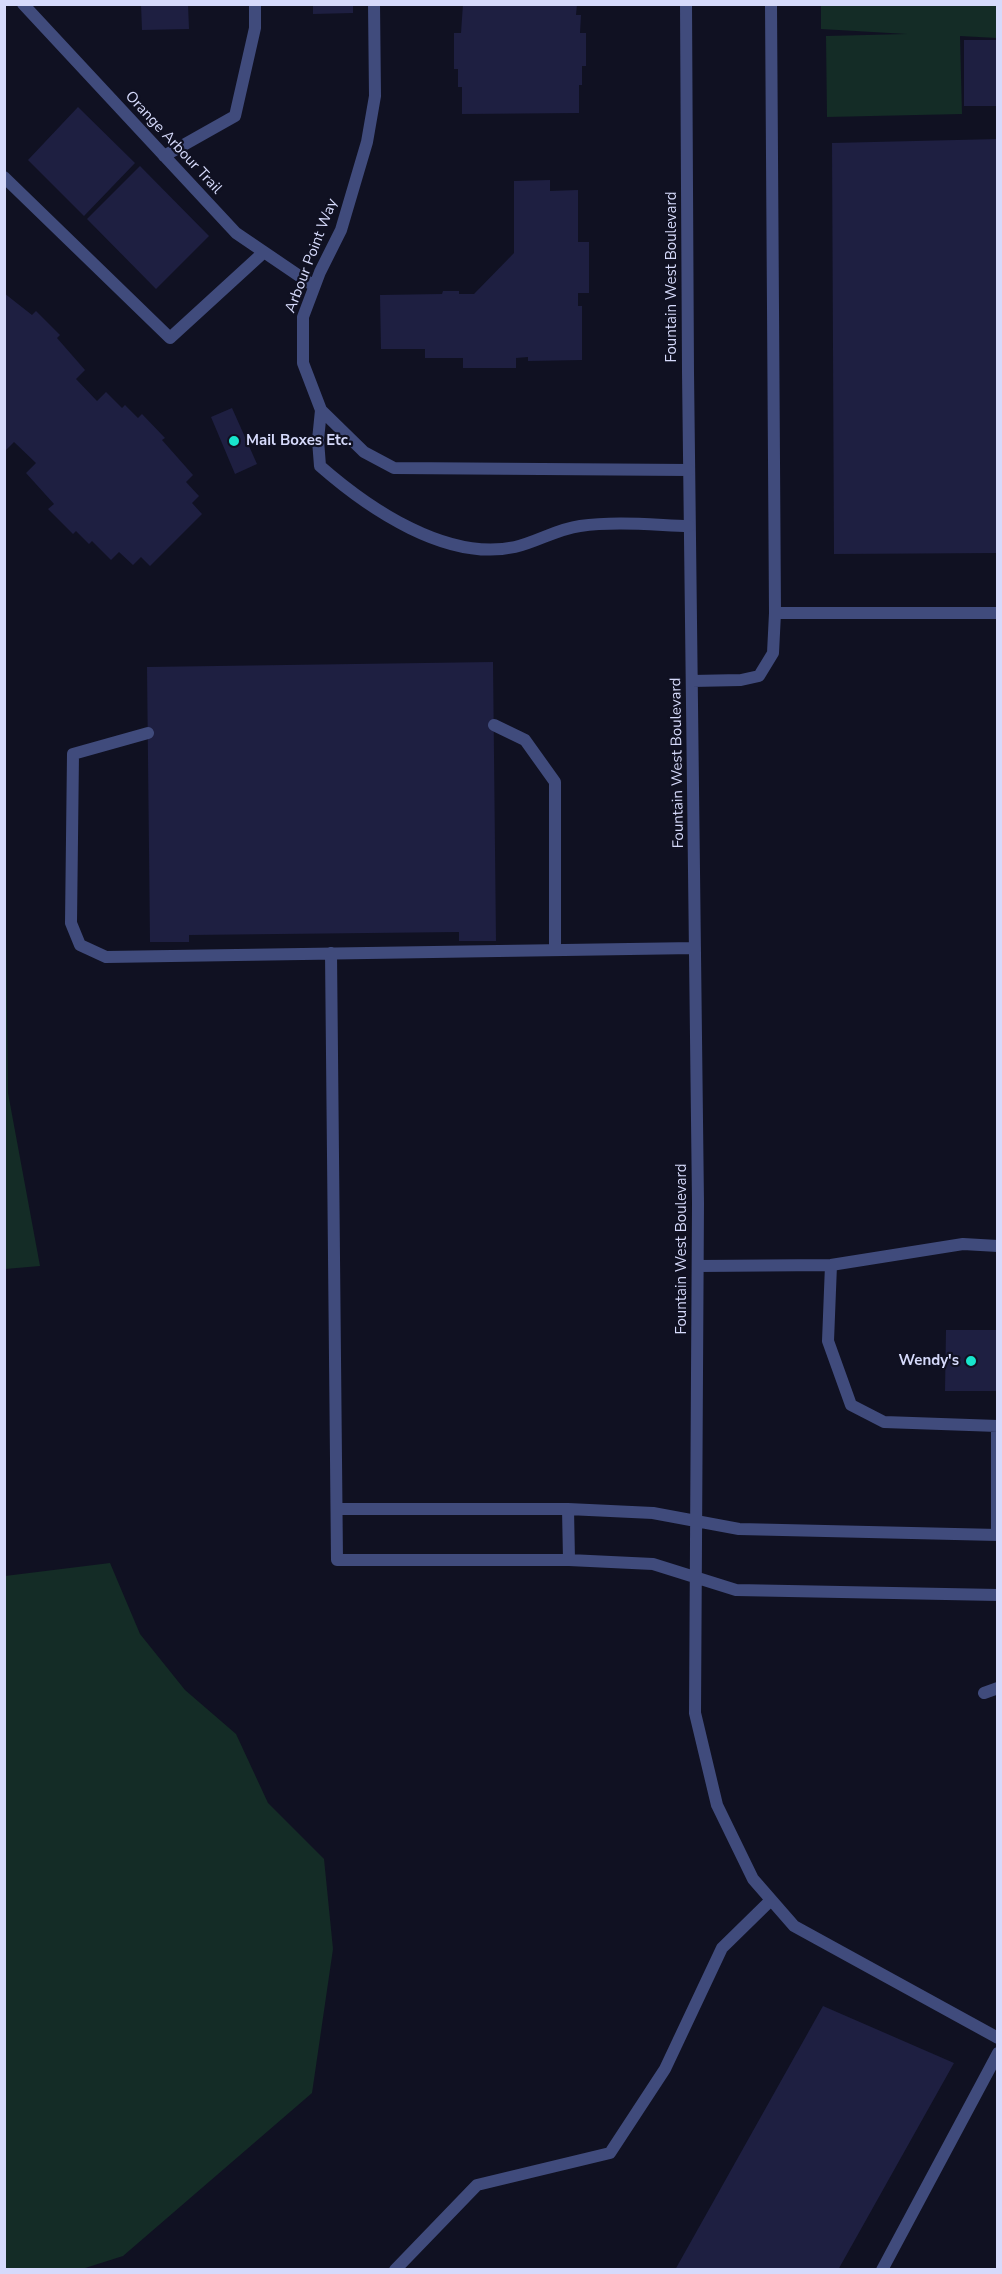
<!DOCTYPE html>
<html>
<head>
<meta charset="utf-8">
<style>
	body { margin:0 }
	#map { position:relative; width:1002px; height:2274px; overflow:hidden; background:#101122; font-family:"Nunito Sans",sans-serif }
	canvas { display:block }
	.frame { position:absolute; inset:0; border:6px solid #d6dafb; pointer-events:none }
</style>
</head>
<body>
<div id="map">
<canvas width="1002" height="2274"></canvas>
<div class="frame"></div>
</div>
<script>
const g = document.querySelector('canvas').getContext('2d');
g.lineJoin = 'round';
function fill(path, color) {
  g.fillStyle = color;
  g.fill(path, 'evenodd');
}
function trace(path, color, width, dash) {
  g.strokeStyle = color;
  g.lineWidth = width;
  g.lineCap = dash ? 'butt' : 'round';
  g.setLineDash(dash || []);
  g.stroke(path);
}
function label(font, color, halo, rows, align = 'center') {
  g.font = font + ' "Nunito Sans",sans-serif';
  g.lineWidth = 4.5;
  g.setLineDash([]);
  g.textBaseline = 'middle';
  g.strokeStyle = halo;
  g.fillStyle = color;
  for (const [text, x, y, turn = 0] of rows) {
    g.save();
    g.translate(x, y);
    g.rotate((+turn || 0) * Math.PI / 180);
    g.textAlign = isNaN(turn) ? turn : align;
    if (halo) g.strokeText(text, 0, 0);
    g.fillText(text, 0, 0);
    g.restore();
  }
}
fill(new Path2D(`
	M 821,5 L 997,5 L 997,38 L 960,36 L 962,114 L 827,117 L 826,36 L 907,34 L 821,29 Z
	M 4,770 L 8,1093 L 40,1266 L 5,1269 Z
	M 110,1563 L 140,1634 L 185,1690 L 236,1734 L 268,1803 L 324,1859 L 333,1949 L 312,2093 L 123,2256 L 82,2269 L 5,2269 L 5,1576 Z`), '#142c26');
fill(new Path2D(`
	M 141,4 L 188,4 L 189,29 L 142,30 Z
	M 313,4 L 353,4 L 353,13 L 313,14 Z
	M 463,4 L 577,4 L 576,15 L 581,15 L 580,33 L 586,33 L 586,66 L 582,66 L 582,85 L 579,85 L 579,113 L 462,114 L 462,87 L 458,87 L 458,69 L 454,69 L 454,33 L 461,33 Z
	M 964,40 L 998,40 L 998,106 L 964,106 Z
	M 78,107 L 135,163 L 84,216 L 28,160 Z
	M 998,139 L 998,553 L 834,554 L 832,143 Z
	M 140,166 L 209,236 L 156,289 L 87,219 Z
	M 550,180 L 550,191 L 578,190 L 578,242 L 589,242 L 589,293 L 578,293 L 578,306 L 582,306 L 582,360 L 528,361 L 528,357 L 516,358 L 516,368 L 463,368 L 463,358 L 425,358 L 425,349 L 381,349 L 380,295 L 442,294 L 443,291 L 459,291 L 459,294 L 474,294 L 514,253 L 514,181 Z
	M 4,293 L 32,315 L 36,311 L 60,335 L 57,338 L 85,370 L 76,379 L 97,401 L 106,392 L 122,408 L 125,405 L 138,418 L 142,414 L 165,438 L 162,440 L 193,475 L 186,482 L 199,496 L 192,503 L 202,514 L 150,566 L 141,557 L 133,565 L 119,552 L 111,560 L 92,541 L 89,544 L 76,531 L 73,534 L 48,509 L 54,504 L 26,473 L 36,463 L 14,442 L 4,452 Z
	M 232,408 L 257,464 L 235,474 L 211,417 Z
	M 493,662 L 496,941 L 459,941 L 459,932 L 189,935 L 189,942 L 150,942 L 147,667 Z
	M 946,1330 L 998,1330 L 998,1391 L 945,1391 Z
	M 823,2006 L 954,2063 L 838,2270 L 675,2270 Z`), '#1e1f41');
trace(new Path2D(`
	M 686,4 L 688,372 L 698,1203 L 695,1713 L 717,1805 L 753,1879 L 794,1926 L 998,2038
	M 775,613 L 998,613
	M 692,681 L 741,680 L 759,676 L 773,653 L 775,613 L 771,4
	M 494,725 L 525,740 L 555,782 L 555,950
	M 148,733 L 73,754 L 71,923 L 80,945 L 106,957 L 695,948
	M 331,953 L 337,1560 L 569,1560 L 653,1564 L 736,1590 L 998,1595
	M 831,1265 L 828,1341 L 851,1405 L 884,1422 L 998,1426
	M 698,1266 L 831,1265 L 963,1244 L 998,1246
	M 997,1426 L 997,1535
	M 337,1509 L 568,1509 L 653,1513 L 739,1529 L 998,1535
	M 568,1509 L 569,1560
	M 984,1693 L 998,1688
	M 395,2270 L 477,2185 L 610,2153 L 665,2069 L 722,1948 L 771,1900
	M 882,2270 L 998,2053`), '#404b7c', 12);
trace(new Path2D(`
	M 23,4 L 236,233 L 314,286
	M 164,156 L 235,116 L 255,28 L 255,4
	M 4,177 L 170,338 L 264,252
	M 321,410 L 303,363 L 303,317 L 320,272 L 341,230 L 367,142 L 375,96 L 374,4
	M 689,470 L 394,468 L 364,452 L 321,410 L 318,440 L 320,466 C 369,509 447,562 515,547 C 537,542 557,529 580,526 C 615,521 654,525 689,526`), '#404b7c', 12);
for (const [x, y, r, color] of [
	[234,441,6,"#18e5cc"],
	[971,1361,6,"#18e5cc"]
]) {
  const dot = new Path2D();
  dot.arc(x, y, r, 0, 2 * Math.PI);
  g.fillStyle = color;
  g.fill(dot);
  trace(dot, '#101122', 2);
}
label('15px', '#d6dafb', '#101122', [
	["Orange Arbour Trail",173,143,47],
	["Arbour Point Way",312,256,-69],
	["Fountain West Boulevard",672,277,-90],
	["Fountain West Boulevard",678,763,-91],
	["Fountain West Boulevard",682,1249,-90]
]);
label('bold 15px', '#d6dafb', '#101122', [
	["Mail Boxes Etc.",246,441],
	["Wendy's",959,1361,"right"]
], 'left');
</script>
</body>
</html>
